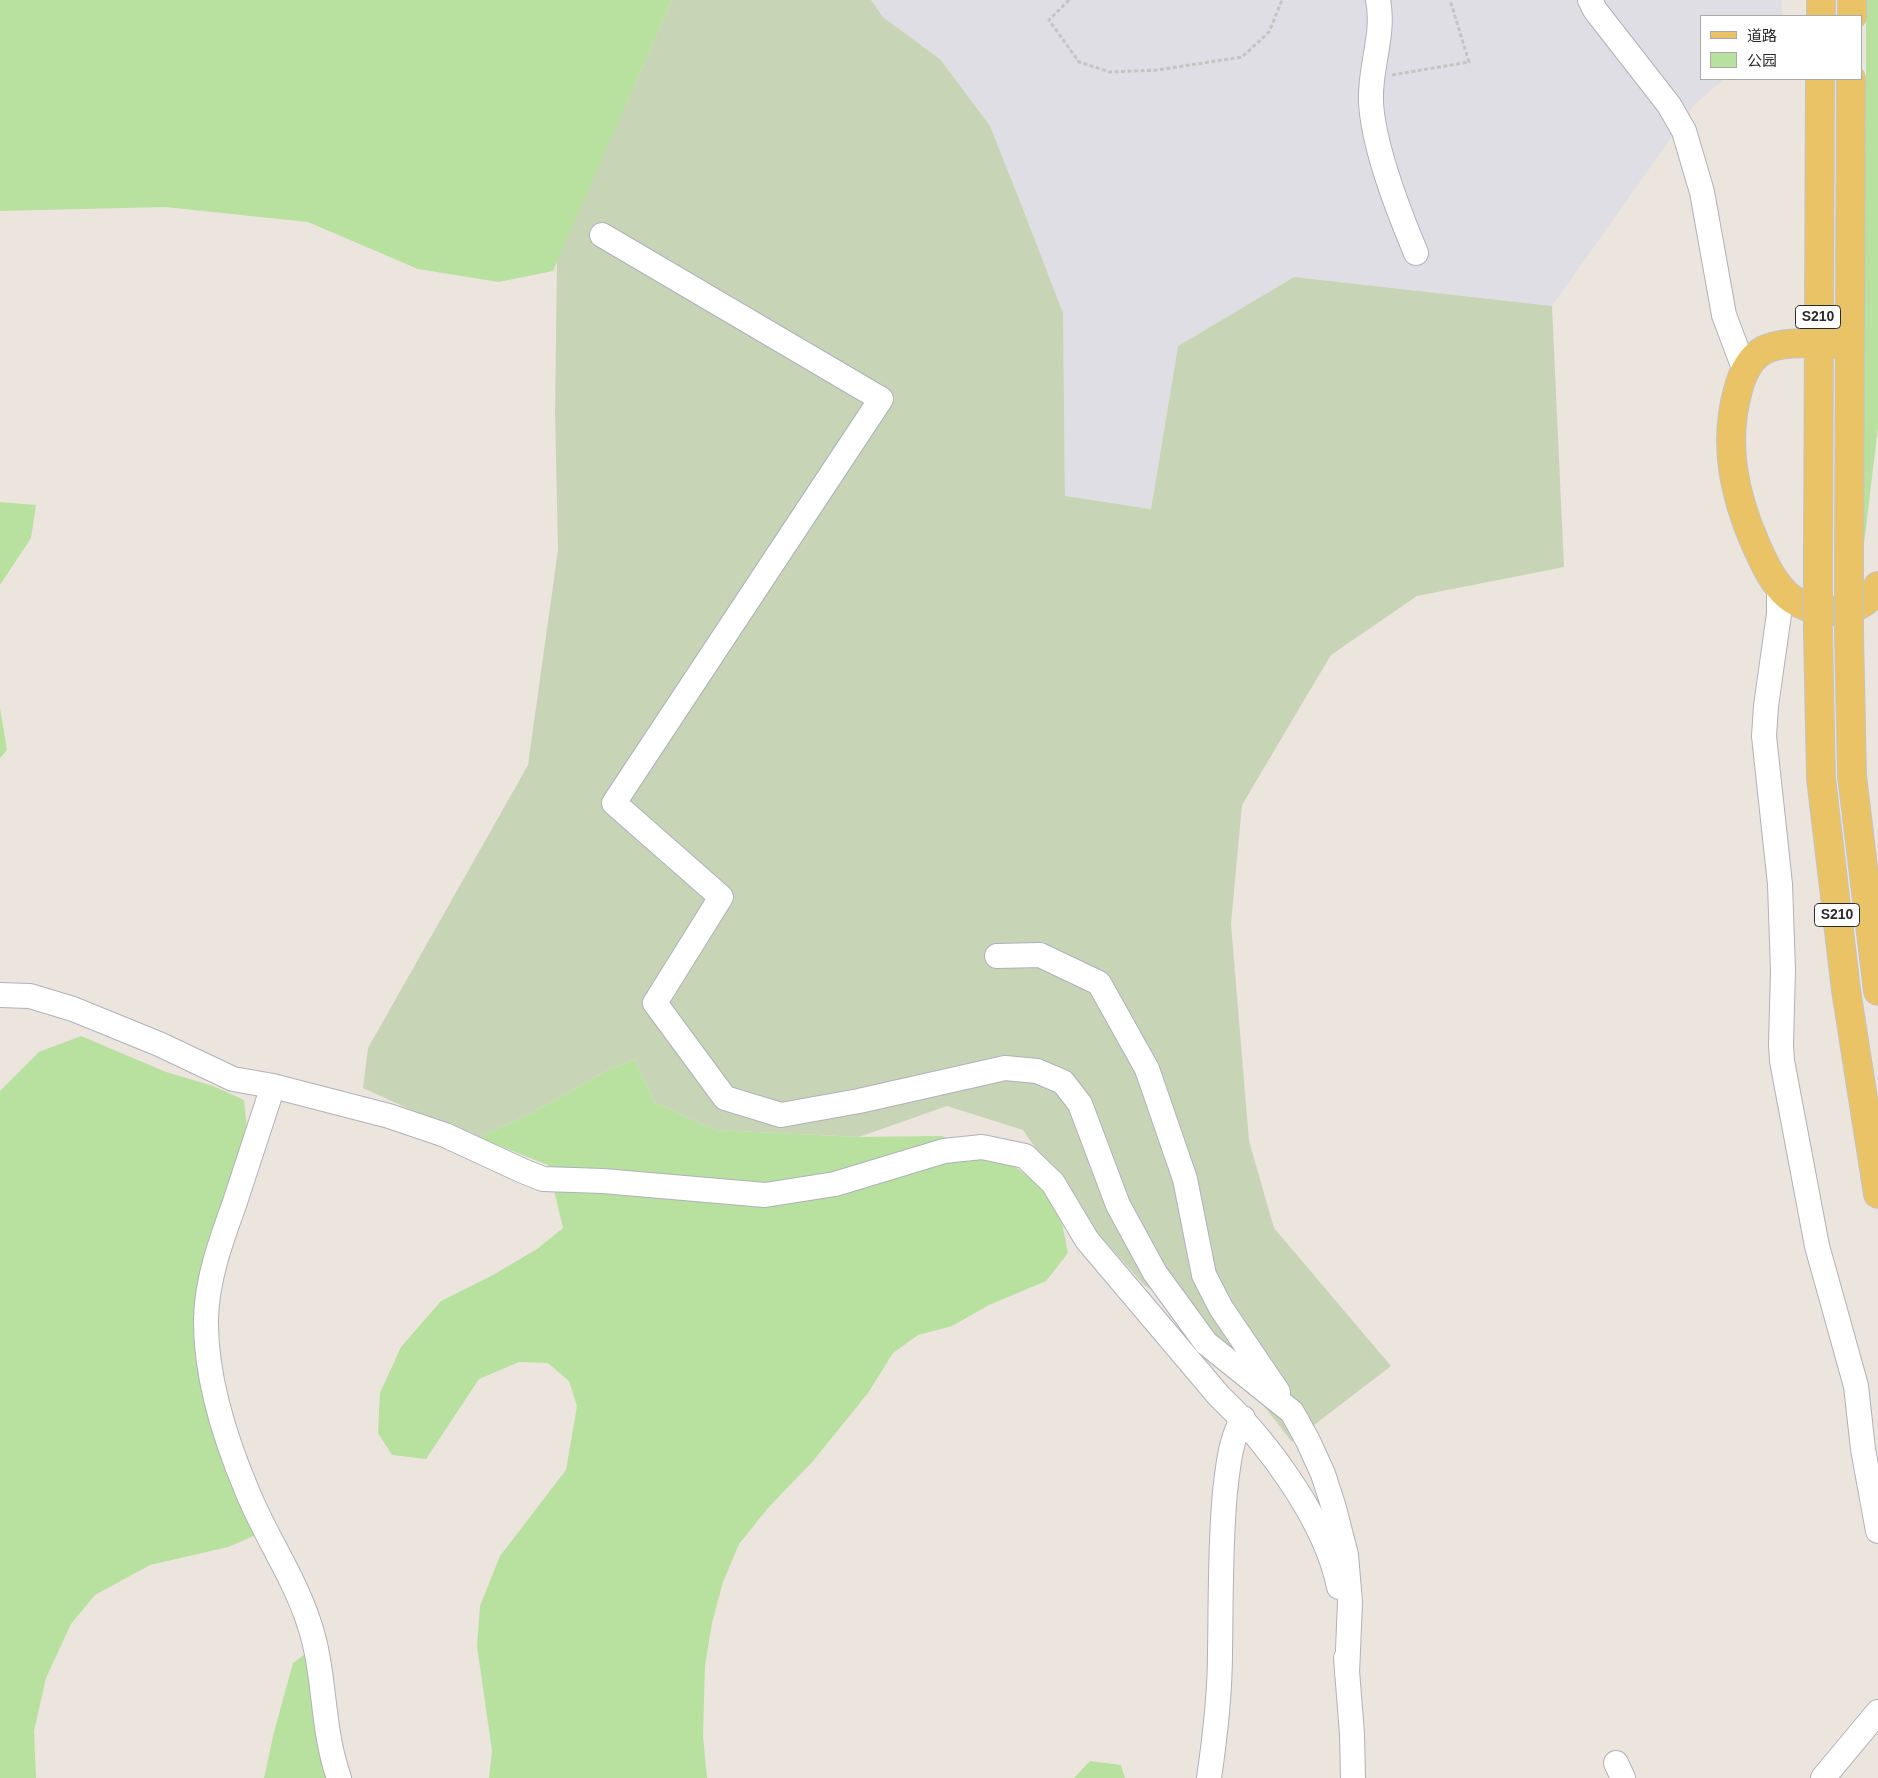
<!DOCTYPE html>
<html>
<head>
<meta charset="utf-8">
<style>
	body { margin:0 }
	#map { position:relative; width:1878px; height:1778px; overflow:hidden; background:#ece5de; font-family:Arial,"Noto Sans SC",sans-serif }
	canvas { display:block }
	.legend { position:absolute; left:1700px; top:15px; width:162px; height:65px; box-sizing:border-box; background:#fff; border:1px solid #aaa; margin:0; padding:6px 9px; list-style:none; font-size:15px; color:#2b2b2b }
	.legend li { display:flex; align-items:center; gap:10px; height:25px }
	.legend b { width:25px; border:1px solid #aaa }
</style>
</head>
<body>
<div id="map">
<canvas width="1878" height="1778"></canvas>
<ul class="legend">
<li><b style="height:6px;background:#e9c366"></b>道路</li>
<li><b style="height:14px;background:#b8e09e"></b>公园</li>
</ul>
</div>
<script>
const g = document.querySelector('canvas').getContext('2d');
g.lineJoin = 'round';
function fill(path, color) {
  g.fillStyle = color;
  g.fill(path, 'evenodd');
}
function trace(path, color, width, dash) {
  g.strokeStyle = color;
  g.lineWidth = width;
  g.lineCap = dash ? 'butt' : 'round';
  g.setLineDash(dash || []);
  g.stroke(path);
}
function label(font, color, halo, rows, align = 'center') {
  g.font = font + ' Arial,sans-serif';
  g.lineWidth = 4;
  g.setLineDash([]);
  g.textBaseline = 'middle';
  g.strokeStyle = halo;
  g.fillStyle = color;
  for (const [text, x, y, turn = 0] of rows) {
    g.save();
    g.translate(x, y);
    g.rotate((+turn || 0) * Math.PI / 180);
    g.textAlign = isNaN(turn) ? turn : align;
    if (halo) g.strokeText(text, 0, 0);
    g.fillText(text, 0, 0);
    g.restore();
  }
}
fill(new Path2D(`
	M 871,0 L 1781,0 L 1783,16 L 1702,16 L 1702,79 L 1724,79 L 1695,104 L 1552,306 L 1294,277 L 1178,346 L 1151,509 L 1065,496 L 1063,313 L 1023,209 L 990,126 L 941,60 L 883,17 Z`), '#e0dee5');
fill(new Path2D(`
	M 0,0 L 672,0 L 553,271 L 499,282 L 418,269 L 308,222 L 165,207 L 0,211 Z
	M 1866,0 L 1878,0 L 1878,427 L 1860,577 L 1866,93 Z
	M 0,502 L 36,505 L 31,538 L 0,585 Z
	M 0,708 L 7,750 L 0,758 Z
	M 81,1036 L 166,1072 L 213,1086 L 244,1100 L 248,1137 L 203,1325 L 256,1535 L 228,1547 L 150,1565 L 95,1595 L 71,1624 L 46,1678 L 34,1731 L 36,1778 L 0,1778 L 0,1091 L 39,1052 Z
	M 635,1059 L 654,1102 L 715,1130 L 859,1137 L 942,1136 L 1005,1160 L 1043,1186 L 1061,1219 L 1068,1253 L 1046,1281 L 989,1305 L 952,1326 L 918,1335 L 893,1353 L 868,1393 L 813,1461 L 768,1508 L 739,1544 L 723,1582 L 712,1623 L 705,1666 L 703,1736 L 707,1778 L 489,1778 L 492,1751 L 477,1646 L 480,1606 L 500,1556 L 566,1470 L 577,1406 L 569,1381 L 548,1363 L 519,1362 L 479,1379 L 426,1459 L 392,1455 L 378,1433 L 380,1393 L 401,1347 L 441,1301 L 493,1275 L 537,1249 L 563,1228 L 548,1165 L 497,1145 L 475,1139 L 532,1113 L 606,1071 Z
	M 305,1654 L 309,1662 L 328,1778 L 264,1778 L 274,1732 L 293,1663 Z
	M 1090,1761 L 1121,1765 L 1125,1778 L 1074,1778 Z`), '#b8e09e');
fill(new Path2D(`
	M 672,0 L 871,0 L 883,17 L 941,60 L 990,126 L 1023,209 L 1063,313 L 1065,496 L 1151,509 L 1178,346 L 1294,277 L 1552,306 L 1564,567 L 1417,596 L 1331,655 L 1242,805 L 1231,924 L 1249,1141 L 1274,1228 L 1391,1366 L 1292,1442 L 1194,1316 L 1144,1285 L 1080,1213 L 1023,1130 L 947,1106 L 859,1137 L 715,1130 L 654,1102 L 635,1059 L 606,1071 L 532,1113 L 475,1139 L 363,1088 L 368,1048 L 528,765 L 558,550 L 555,412 L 557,261 Z`), '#c7d5b6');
const minor = new Path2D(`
	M 1378,0 C 1385,35 1369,68 1371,103 C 1374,149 1398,210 1416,253
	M 1590,0 L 1595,10 L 1669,105 L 1684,131 L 1702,192 L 1724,315 L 1745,371
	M 602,235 L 881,399 L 614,803 L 721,897 L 655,1003 L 725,1098 L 781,1115 L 859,1101 L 1005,1068 L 1037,1071 L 1063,1082 L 1080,1104 L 1118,1205 L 1155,1273 L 1206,1343 L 1292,1412 L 1308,1441 L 1323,1474 L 1334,1508 L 1346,1555 L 1350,1602 L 1347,1674
	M 1779,587 L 1779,614 L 1766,706 L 1764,736 L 1780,884 L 1783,970 L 1781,1045 L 1782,1061 L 1817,1246 L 1856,1386 L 1863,1449 L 1878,1531
	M 997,956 L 1040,955 L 1099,983 L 1147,1069 L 1185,1179 L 1204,1275 L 1221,1308 L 1278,1392
	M 0,995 L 30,996 L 73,1009 L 159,1044 L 233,1079 L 273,1086 L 389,1116 L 445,1135 L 523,1171 L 543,1179 L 603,1181 L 765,1195 L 835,1184 L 944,1151 L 982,1147 L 1025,1156 L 1053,1183 L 1087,1240 L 1219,1396 C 1267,1441 1326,1521 1339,1587
	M 273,1086 C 260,1126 247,1165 234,1205 C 221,1241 207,1279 206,1318 C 205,1378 225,1439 248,1493 C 266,1537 294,1577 309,1623 C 326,1673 321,1728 339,1778
	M 1346,1658 L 1352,1734 L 1353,1778
	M 1616,1763 L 1623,1778
	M 1209,1778 C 1215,1737 1220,1694 1220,1652 C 1221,1599 1220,1545 1225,1492 C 1228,1467 1230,1440 1243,1418
	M 1823,1778 L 1878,1712`);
const major = new Path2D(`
	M 1821,16 L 1821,0
	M 1852,16 L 1852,0
	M 1836,344 C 1813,344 1785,340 1764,350 C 1749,358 1742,375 1738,390 C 1723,444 1734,495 1756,545 C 1764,563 1773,583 1788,596 C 1803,608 1824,613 1842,610 C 1858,608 1871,600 1878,586
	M 1849,552 L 1851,79
	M 1818,555 L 1820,79
	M 1818,633 L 1821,778 L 1846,990 L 1878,1194
	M 1849,633 L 1852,776 L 1878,991`);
trace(minor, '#afb1bb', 26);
trace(major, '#c4c4c4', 30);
trace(new Path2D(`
	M 1069,0 L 1049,20 L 1079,62 L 1110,72 L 1157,70 L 1242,57 L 1269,32 L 1282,0
	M 1392,75 L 1469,62 L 1450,0`), '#c4c4c4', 3, [4, 2.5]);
trace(minor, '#fff', 24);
trace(major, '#e9c366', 28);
const majorBridge = new Path2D(`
	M 1849,552 L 1849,633
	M 1818,633 L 1818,555`);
trace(majorBridge, '#c4c4c4', 30, []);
trace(majorBridge, '#e9c366', 28);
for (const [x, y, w] of [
	[1818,317,45],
	[1837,915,45]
]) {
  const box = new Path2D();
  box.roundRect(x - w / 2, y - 11.5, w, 23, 4);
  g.fillStyle = '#fff';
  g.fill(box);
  trace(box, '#2b2b2b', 1);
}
label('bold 14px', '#2b2b2b', null, [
	["S210",1818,317],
	["S210",1837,915]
]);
</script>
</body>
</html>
